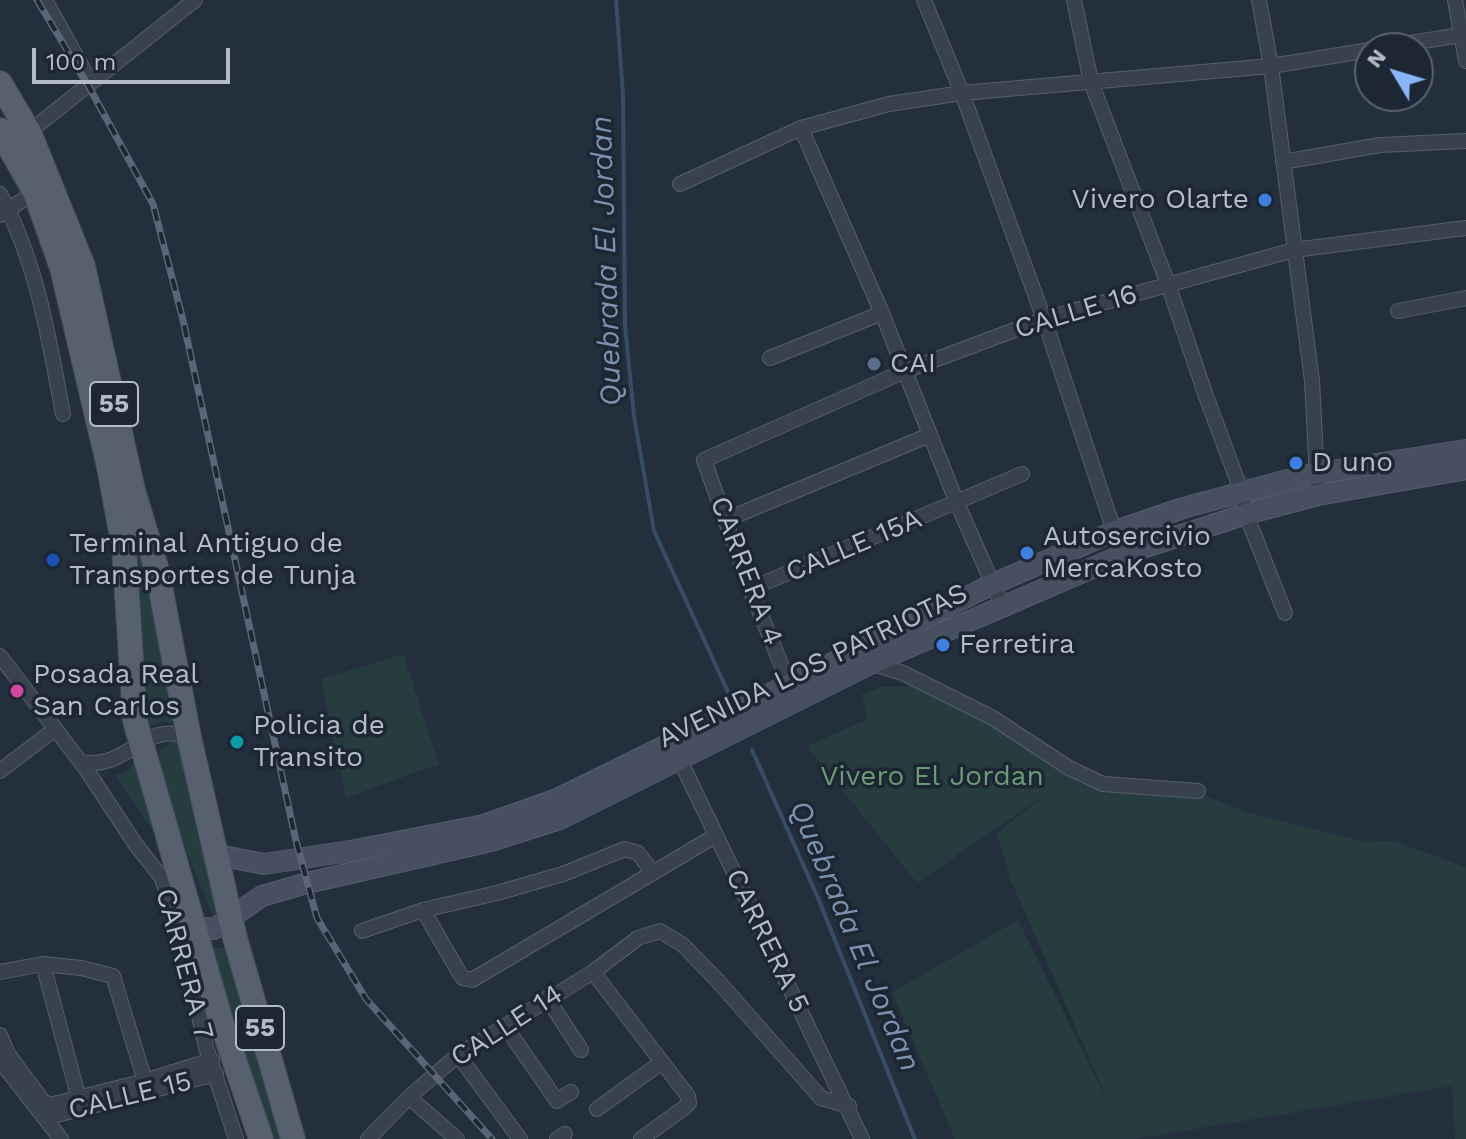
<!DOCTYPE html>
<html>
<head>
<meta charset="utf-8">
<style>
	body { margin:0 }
	#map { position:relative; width:1466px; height:1139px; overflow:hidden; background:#242f3e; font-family:"Work Sans",sans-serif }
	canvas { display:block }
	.north { position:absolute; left:1354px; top:32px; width:80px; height:80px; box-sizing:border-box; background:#1d2633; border:2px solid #59626f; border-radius:50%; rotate:308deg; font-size:22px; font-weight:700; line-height:32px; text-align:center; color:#b4bcc9 }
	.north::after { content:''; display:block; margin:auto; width:28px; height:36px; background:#8ab4f8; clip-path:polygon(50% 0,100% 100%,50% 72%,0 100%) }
	.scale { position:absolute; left:32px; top:48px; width:198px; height:36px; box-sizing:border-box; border:4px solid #b4bcc9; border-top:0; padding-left:10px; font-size:24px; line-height:28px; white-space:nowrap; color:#b4bcc9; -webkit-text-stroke:6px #1d2633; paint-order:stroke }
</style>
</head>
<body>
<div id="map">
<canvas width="1466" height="1139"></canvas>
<div class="north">N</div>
<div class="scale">100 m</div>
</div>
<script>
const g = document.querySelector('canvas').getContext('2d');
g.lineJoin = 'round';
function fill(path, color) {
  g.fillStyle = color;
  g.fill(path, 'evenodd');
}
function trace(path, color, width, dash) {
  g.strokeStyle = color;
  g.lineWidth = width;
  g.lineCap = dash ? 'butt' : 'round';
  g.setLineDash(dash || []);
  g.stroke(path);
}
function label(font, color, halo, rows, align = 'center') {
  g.font = font + ' "Work Sans",sans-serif';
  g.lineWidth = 7;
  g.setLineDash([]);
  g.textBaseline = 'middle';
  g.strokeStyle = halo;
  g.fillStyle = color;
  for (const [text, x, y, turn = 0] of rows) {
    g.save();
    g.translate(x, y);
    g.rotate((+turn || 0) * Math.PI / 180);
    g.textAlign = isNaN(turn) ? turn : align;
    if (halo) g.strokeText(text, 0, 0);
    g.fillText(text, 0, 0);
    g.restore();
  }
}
fill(new Path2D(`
	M 134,545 L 143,560 L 179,722 L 177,724 L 161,722 L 147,727 Z
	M 403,654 L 439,764 L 346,798 L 321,679 Z
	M 912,686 L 993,718 L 1072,775 L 1122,788 L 1187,789 L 1249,813 L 1365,842 L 1394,841 L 1466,867 L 1466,1139 L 1455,1139 L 1452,1086 L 1135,1139 L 955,1139 L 892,992 L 1018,920 L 1114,1114 L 1011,881 L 997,833 L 1052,790 L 917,883 L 807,746 L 868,719 L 861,695 L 881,687 Z
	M 171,742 L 179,742 L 208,834 L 218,917 L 211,912 C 194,864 161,803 159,752 Z
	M 138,760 L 156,835 L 114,774 L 124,773 Z
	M 230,943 L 277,1130 L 280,1139 L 272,1139 L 254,1089 L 211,948 L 223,948 Z`), '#263c3f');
trace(new Path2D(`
	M 616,0 L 623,94 L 625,325 L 634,416 L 654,531 L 729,694
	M 752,750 L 818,898 L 915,1139`), '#394c67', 4);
const street = new Path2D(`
	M 45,0 L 91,83
	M 924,0 L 962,93 L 1044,319 L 1122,555
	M 1074,0 L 1091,82 L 1168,284 L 1206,396 L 1242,493 L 1246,514 L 1285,613
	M 1259,0 L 1271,66 L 1312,381 L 1318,495
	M 1455,0 L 1466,61
	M 1379,48 L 1461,35
	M 801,128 L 882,313 L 957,503 L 1003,607
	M 29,132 L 195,0
	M 1283,162 L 1380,145 L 1466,141
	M 680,184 L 801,128 L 889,104 L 962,93 L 1271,66 L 1370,50
	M 0,194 C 37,262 49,339 63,414
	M 0,215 L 35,192
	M 1398,311 L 1466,298
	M 770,358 L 882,313
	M 725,520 L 930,435
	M 750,589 L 1022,474
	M 0,656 L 88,772 L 136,845 L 162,878 L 182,942 L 206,1047 L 236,1139
	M 870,663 L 903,673 L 993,718 L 1069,768 L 1103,784 L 1198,791
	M 789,683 L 750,589 L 704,460 L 905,371 L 1044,319 L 1294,250 L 1466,228
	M 677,754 L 862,1139
	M 81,762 C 128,771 143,720 189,737
	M 0,771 L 55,729
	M 423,910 L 497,893 L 563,874 L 625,849 L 638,853 L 653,873
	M 362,931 L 423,910 L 460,974 L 463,978 L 472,980 L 715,836
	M 43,964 L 79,1099
	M 0,972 L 43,964 L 81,968 L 113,976 L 145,1081
	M 593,972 L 688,1096 L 689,1103 L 684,1108 L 641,1139
	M 547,998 L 581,1050
	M 505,1026 L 557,1101 L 571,1092
	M 0,1035 L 8,1054 L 43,1101 L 50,1105 L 145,1081 L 212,1060
	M 458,1055 L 520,1139
	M 0,1061 L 61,1139
	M 409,1097 L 457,1139
	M 597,1109 L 662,1062
	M 45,1118 L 216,1074
	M 368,1139 L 409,1097 L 458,1055 L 593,972 L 638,938 L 660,931 L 683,945 L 717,980 L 821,1098 L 849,1106
	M 557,1139 L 565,1134`);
const secondary = new Path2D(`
	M 218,855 L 264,864 L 356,850 L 484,825 L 555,800 L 993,584 L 1113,532 L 1183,508 L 1306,475 L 1466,450
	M 193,927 L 214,929 L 262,896 L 307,883 L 491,841 L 560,819 L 870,664 L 1127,553 L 1246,514 L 1318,495 L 1466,469`);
const primary = new Path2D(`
	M 0,83 L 29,132 L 83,266 L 133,490 L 157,570 L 189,737 L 235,938 L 293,1139
	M 0,130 L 35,192 L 62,268 L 109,467 L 124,548 L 135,721 L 221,1021 L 261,1139`);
trace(street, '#565f6c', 16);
trace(secondary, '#565f6c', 22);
trace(primary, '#414a57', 26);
trace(street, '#38414e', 14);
trace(secondary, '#465061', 20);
trace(primary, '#56606e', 24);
const rail = new Path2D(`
	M 37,0 L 88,85 L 153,204 L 183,320 L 296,841 L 317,918 L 366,999 L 492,1139`);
trace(rail, '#5a6575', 7);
trace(rail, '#1d2633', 4, [12]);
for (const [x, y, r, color] of [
	[1265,200,8,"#3f7fe0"],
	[874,364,8,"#5c6f8a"],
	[1296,463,8,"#3f7fe0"],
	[1027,553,8,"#3f7fe0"],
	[53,560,8,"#1a4fb4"],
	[943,645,8,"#3f7fe0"],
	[17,691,8,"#d1479c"],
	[237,742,8,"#0f9aa8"]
]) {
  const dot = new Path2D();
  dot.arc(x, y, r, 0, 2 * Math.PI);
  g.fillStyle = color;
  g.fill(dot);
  trace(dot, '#1d2633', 3);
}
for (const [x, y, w] of [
	[114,404,48],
	[260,1028,48]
]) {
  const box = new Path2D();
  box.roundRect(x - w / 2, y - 22, w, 44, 6);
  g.fillStyle = '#1d2633';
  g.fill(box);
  trace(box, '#b4bcc9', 2);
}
label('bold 26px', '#b4bcc9', null, [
	["55",114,404],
	["55",260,1028]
]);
label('28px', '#b4bcc9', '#1d2633', [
	["Vivero Olarte",1249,200,"right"],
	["CAI",890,364],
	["D uno",1312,463],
	["Autosercivio",1043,537],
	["MercaKosto",1043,569],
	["Terminal Antiguo de",69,544],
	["Transportes de Tunja",69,576],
	["Ferretira",959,645],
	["Posada Real",33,675],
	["San Carlos",33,707],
	["Policia de",253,726],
	["Transito",253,758]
], 'left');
label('28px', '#b4bcc9', '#1d2633', [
	["CALLE 16",1076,312,-17],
	["CALLE 15A",854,546,-23],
	["CARRERA 4",746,571,69],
	["AVENIDA LOS PATRIOTAS",813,666,-26],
	["CARRERA 5",767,941,64],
	["CARRERA 7",184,964,75],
	["CALLE 14",507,1026,-33],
	["CALLE 15",130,1096,-14]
]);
label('28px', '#6b9a76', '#1d2633', [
	["Vivero El Jordan",932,777]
]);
label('italic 30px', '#7c92b1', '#1d2633', [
	["Quebrada El Jordan",607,261,-92],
	["Quebrada El Jordan",854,936,67]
]);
</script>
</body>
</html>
